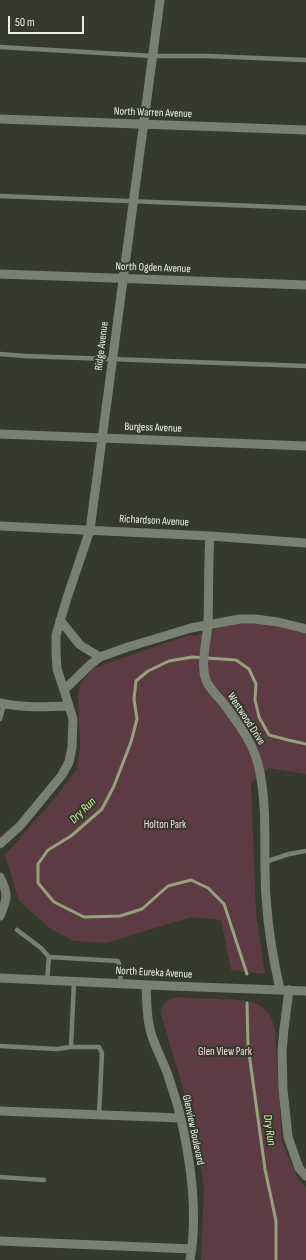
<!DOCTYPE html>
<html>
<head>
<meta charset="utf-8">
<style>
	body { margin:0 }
	#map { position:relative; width:306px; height:1260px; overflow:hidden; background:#353a2c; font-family:"Sofia Sans Condensed",sans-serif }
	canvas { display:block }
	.scale { position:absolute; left:8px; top:16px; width:76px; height:18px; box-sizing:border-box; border:2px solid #ebeee5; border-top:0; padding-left:5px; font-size:12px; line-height:14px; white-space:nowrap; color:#ebeee5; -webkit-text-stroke:3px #353a2c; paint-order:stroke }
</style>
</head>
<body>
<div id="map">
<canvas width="306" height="1260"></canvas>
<div class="scale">50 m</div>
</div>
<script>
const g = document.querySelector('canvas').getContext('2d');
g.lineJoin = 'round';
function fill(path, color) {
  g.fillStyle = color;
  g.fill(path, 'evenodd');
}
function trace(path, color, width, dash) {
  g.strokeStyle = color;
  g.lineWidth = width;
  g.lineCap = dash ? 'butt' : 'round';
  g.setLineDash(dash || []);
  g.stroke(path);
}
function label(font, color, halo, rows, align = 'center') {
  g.font = font + ' "Sofia Sans Condensed",sans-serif';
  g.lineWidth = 4;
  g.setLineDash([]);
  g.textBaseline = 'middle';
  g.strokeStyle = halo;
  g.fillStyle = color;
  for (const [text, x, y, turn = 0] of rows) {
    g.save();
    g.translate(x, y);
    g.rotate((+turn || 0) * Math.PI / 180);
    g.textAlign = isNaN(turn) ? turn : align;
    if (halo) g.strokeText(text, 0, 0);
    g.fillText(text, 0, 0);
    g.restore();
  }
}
fill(new Path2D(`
	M 267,623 L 306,633 L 306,774 L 269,768 L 251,783 L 256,913 L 265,974 L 231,970 L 221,920 L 191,917 L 106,943 L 74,941 L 51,929 L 28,909 L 25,907 L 25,906 L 19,901 L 5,855 L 54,799 L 77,769 L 80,748 L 78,697 L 81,682 L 94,668 L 189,635 L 194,636 L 232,624 Z
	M 176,997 C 191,998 205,999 220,999 C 246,1000 270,999 275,1031 L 282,1142 L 298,1179 L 306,1187 L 306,1260 L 201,1260 L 204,1186 L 198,1151 L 182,1085 L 161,1014 C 161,1005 167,999 176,997 Z`), '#5c3b44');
trace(new Path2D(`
	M 247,974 L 224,904 L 208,888 L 191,880 L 168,886 L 142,909 L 120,916 L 84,917 L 54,902 L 38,883 L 38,864 L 48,850 L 71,836 L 102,809 L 114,786 L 131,742 L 137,719 L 134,699 L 136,681 L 148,671 L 169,661 L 192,657 L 236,660 L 249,669 L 256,684 L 255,700 L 259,717 L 269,735 L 288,740 L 306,744
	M 247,1003 L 248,1046 L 265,1169 L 276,1221 L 276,1260`), '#94a17c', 3);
trace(new Path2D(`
	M 0,47 L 153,56 L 207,56 L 306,60
	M 0,196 L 306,208
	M 0,354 L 25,356 L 306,366
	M 0,719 L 4,704
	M 265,862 L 289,854 L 306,851
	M 17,930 L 41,948 L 49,957
	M 47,980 L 49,957 L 118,961 L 121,969 L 120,983
	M 0,1046 L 57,1049 L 71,1047 L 99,1047 L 102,1053 L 99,1115
	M 71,1047 L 74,981
	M 0,1177 L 44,1180`), '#7a8071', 4.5);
trace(new Path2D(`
	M 0,119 L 306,130
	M 0,274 L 306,285
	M 0,434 L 306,446
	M 0,526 L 210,536 L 306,543
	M 210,536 C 208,565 209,594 208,623 C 207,640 200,665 206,680 C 210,690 218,696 224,704 C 240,725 256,747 260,773 C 268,813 263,856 266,897 C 268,928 273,959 280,989
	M 60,620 L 80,645 L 100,657
	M 64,690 L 57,669 L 56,652 L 56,635 L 67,598 L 90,530 L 160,0
	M 0,703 C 22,708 46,707 69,706
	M 0,844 L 20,826 L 62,775 L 69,762 L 72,748 L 73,719 L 64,690 L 91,664 L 100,657 L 128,647 L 191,628 L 240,619 L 255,619 L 278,622 L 306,629
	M 0,877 C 9,895 7,899 0,916
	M 0,978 L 171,986 L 306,991
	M 146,985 C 147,1001 146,1017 151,1033 C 155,1047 163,1061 168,1075 C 172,1089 178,1104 181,1119 C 191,1163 198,1215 190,1260
	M 289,990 L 284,1029 L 282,1051 L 283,1089 L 288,1137 L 299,1168 L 306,1176
	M 0,1111 L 181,1118
	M 0,1241 L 192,1249`), '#7a8071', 9);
label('11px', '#ebeee5', '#353a2c', [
	["North Warren Avenue",153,113,2],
	["North Ogden Avenue",153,268,2],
	["Ridge Avenue",102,346,-83],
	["Burgess Avenue",153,428,2],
	["Richardson Avenue",154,521,3],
	["Westwood Drive",246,719,57],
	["North Eureka Avenue",154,973,3],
	["Glenview Boulevard",193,1130,78]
]);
label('11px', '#fad6df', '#353a2c', [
	["Holton Park",165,825],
	["Glen View Park",225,1052]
]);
label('italic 12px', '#d4f0a4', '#353a2c', [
	["Dry Run",83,811,-44],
	["Dry Run",269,1130,82]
]);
</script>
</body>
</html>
